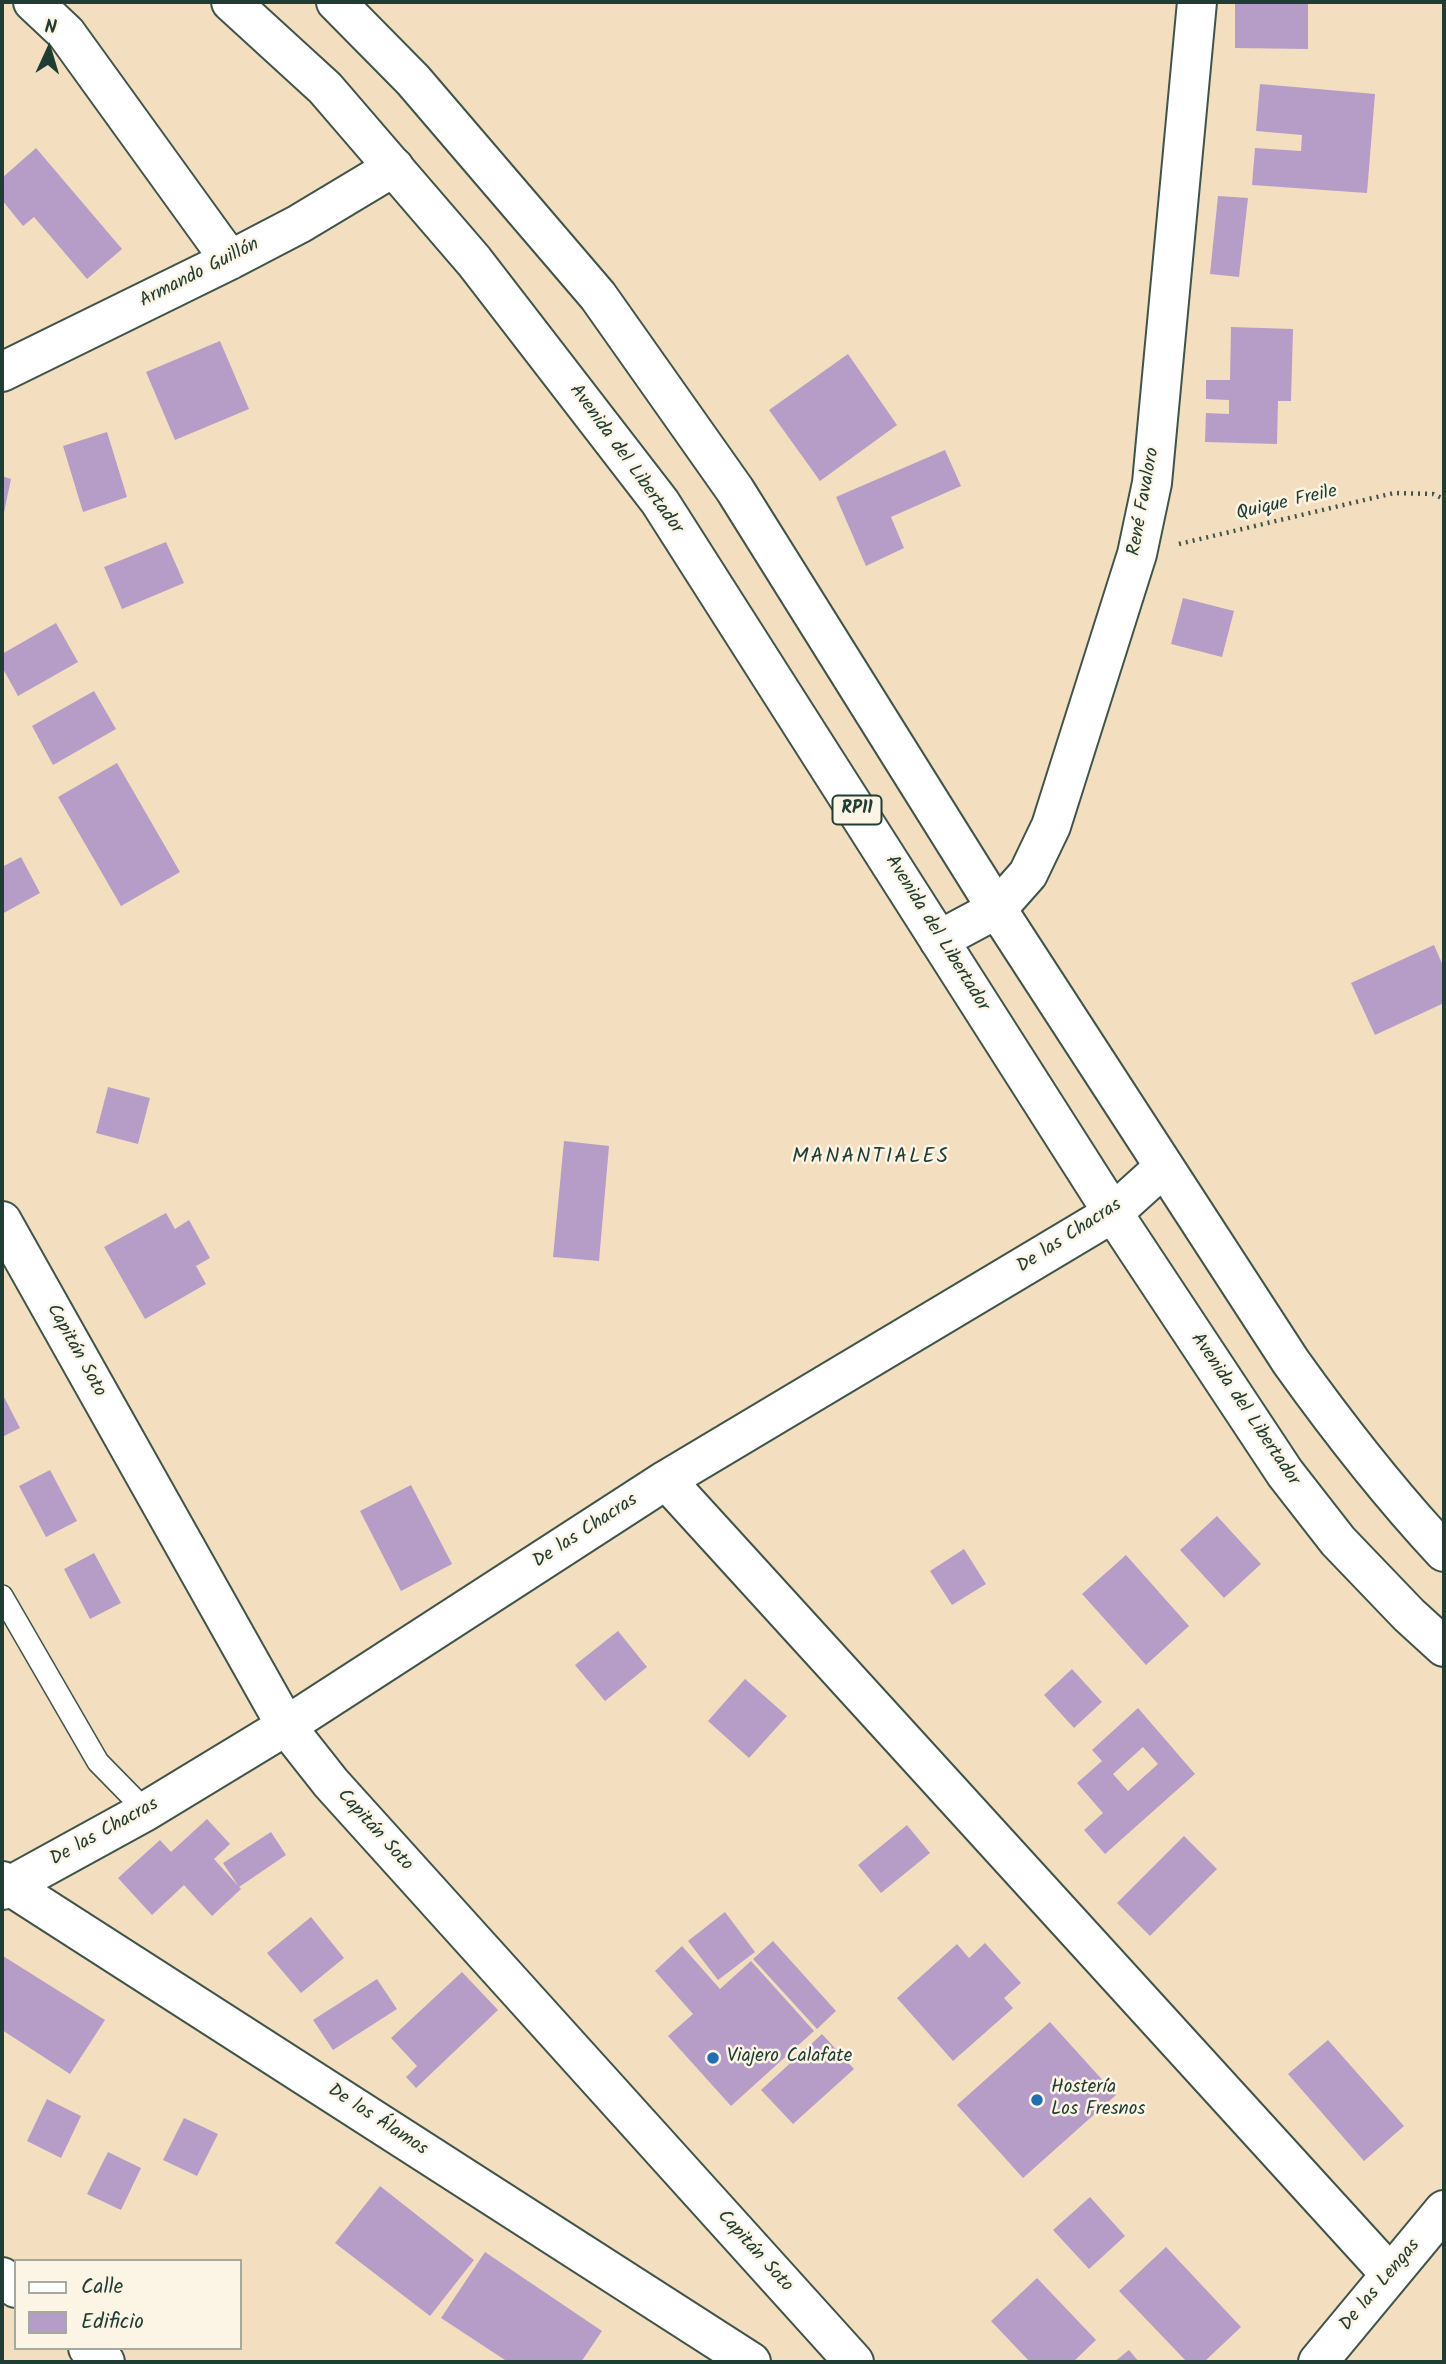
<!DOCTYPE html>
<html>
<head>
<meta charset="utf-8">
<style>
	body { margin:0 }
	#map { position:relative; width:1446px; height:2364px; overflow:hidden; background:#f3dec0; font-family:Kalam,sans-serif }
	canvas { display:block }
	.frame { position:absolute; inset:0; border:4px solid #1f3d34; pointer-events:none }
	.legend { position:absolute; left:14px; top:2259px; width:228px; height:91px; box-sizing:border-box; background:#fcf5e5; border:2px solid #a4ab9e; margin:0; padding:9px 12px; list-style:none; font-size:21px; color:#1f3d34 }
	.legend li { display:flex; align-items:center; gap:14px; height:35px }
	.legend b { width:35px; border:2px solid #a4ab9e }
	.north { position:absolute; left:14px; top:14px; width:70px; height:70px; -webkit-text-stroke:5px #fcf5e5; paint-order:stroke; rotate:4deg; font-size:19px; font-weight:700; line-height:28px; text-align:center; color:#1f3d34 }
	.north::after { content:''; display:block; margin:auto; width:24px; height:32px; background:#1f3d34; clip-path:polygon(50% 0,100% 100%,50% 72%,0 100%) }
</style>
</head>
<body>
<div id="map">
<canvas width="1446" height="2364"></canvas>
<div class="frame"></div>
<ul class="legend">
<li><b style="height:9px;background:#fff"></b>Calle</li>
<li><b style="height:19px;background:#b69dc8"></b>Edificio</li>
</ul>
<div class="north">N</div>
</div>
<script>
const g = document.querySelector('canvas').getContext('2d');
g.lineJoin = 'round';
function fill(path, color) {
  g.fillStyle = color;
  g.fill(path, 'evenodd');
}
function trace(path, color, width, dash) {
  g.strokeStyle = color;
  g.lineWidth = width;
  g.lineCap = dash ? 'butt' : 'round';
  g.setLineDash(dash || []);
  g.stroke(path);
}
function label(font, color, halo, rows, align = 'center') {
  g.font = font + ' Kalam,sans-serif';
  g.lineWidth = 5;
  g.setLineDash([]);
  g.textBaseline = 'middle';
  g.strokeStyle = halo;
  g.fillStyle = color;
  for (const [text, x, y, turn = 0] of rows) {
    g.save();
    g.translate(x, y);
    g.rotate((+turn || 0) * Math.PI / 180);
    g.textAlign = isNaN(turn) ? turn : align;
    if (halo) g.strokeText(text, 0, 0);
    g.fillText(text, 0, 0);
    g.restore();
  }
}
fill(new Path2D(`
	M 1235,2 L 1308,2 L 1308,49 L 1235,48 Z
	M 1260,84 L 1375,94 L 1367,193 L 1252,185 L 1255,148 L 1301,151 L 1302,135 L 1256,131 Z
	M 36,148 L 122,249 L 87,279 L 34,217 L 23,226 L 2,200 L 2,178 Z
	M 1218,196 L 1248,198 L 1239,277 L 1210,274 Z
	M 1231,327 L 1293,329 L 1291,401 L 1278,401 L 1277,444 L 1205,442 L 1206,413 L 1229,414 L 1229,400 L 1206,399 L 1206,380 L 1230,380 Z
	M 220,341 L 249,409 L 175,440 L 146,372 Z
	M 848,354 L 897,425 L 820,481 L 769,410 Z
	M 107,432 L 127,497 L 83,512 L 63,446 Z
	M 945,450 L 961,486 L 891,517 L 904,548 L 866,566 L 836,497 Z
	M 2,476 L 11,479 L 3,517 L 2,517 Z
	M 166,542 L 184,583 L 122,609 L 104,567 Z
	M 1183,598 L 1234,611 L 1222,657 L 1171,644 Z
	M 56,623 L 78,662 L 18,696 L 2,667 L 2,654 Z
	M 94,691 L 116,729 L 53,765 L 32,726 Z
	M 117,763 L 180,872 L 121,906 L 58,797 Z
	M 21,857 L 40,893 L 2,914 L 2,867 Z
	M 1434,945 L 1444,968 L 1444,1003 L 1375,1035 L 1351,983 Z
	M 108,1087 L 150,1098 L 138,1144 L 96,1133 Z
	M 564,1141 L 609,1146 L 599,1261 L 553,1257 Z
	M 166,1213 L 175,1229 L 189,1220 L 210,1258 L 196,1266 L 206,1284 L 145,1319 L 104,1247 Z
	M 2,1393 L 20,1428 L 2,1437 Z
	M 50,1470 L 77,1521 L 46,1537 L 19,1486 Z
	M 411,1485 L 452,1564 L 401,1591 L 360,1511 Z
	M 1217,1516 L 1261,1564 L 1224,1598 L 1180,1550 Z
	M 964,1549 L 986,1584 L 952,1605 L 930,1571 Z
	M 94,1553 L 121,1603 L 90,1619 L 64,1569 Z
	M 1126,1555 L 1189,1626 L 1146,1665 L 1082,1594 Z
	M 618,1631 L 647,1667 L 605,1701 L 575,1665 Z
	M 1072,1669 L 1102,1702 L 1074,1728 L 1044,1695 Z
	M 745,1679 L 787,1716 L 749,1758 L 708,1721 Z
	M 1138,1708 L 1195,1774 L 1105,1854 L 1084,1830 L 1103,1813 L 1077,1783 L 1102,1761 L 1092,1750 ZM 1143,1747 L 1158,1764 L 1128,1791 L 1113,1774 Z
	M 207,1819 L 230,1844 L 214,1859 L 241,1889 L 212,1916 L 184,1885 L 152,1915 L 118,1878 L 160,1840 L 171,1852 Z
	M 907,1825 L 930,1853 L 881,1893 L 858,1865 Z
	M 271,1832 L 286,1855 L 239,1887 L 223,1863 Z
	M 1184,1836 L 1217,1869 L 1150,1936 L 1117,1903 Z
	M 725,1912 L 755,1952 L 718,1980 L 688,1941 Z
	M 311,1917 L 344,1958 L 301,1993 L 267,1953 Z
	M 773,1941 L 836,2011 L 817,2029 L 753,1959 Z
	M 985,1943 L 1021,1983 L 1004,1998 L 1013,2008 L 953,2061 L 897,1998 L 957,1944 L 969,1958 Z
	M 682,1946 L 720,1989 L 751,1961 L 814,2031 L 731,2106 L 668,2036 L 693,2014 L 655,1971 Z
	M 3,1956 L 105,2020 L 70,2074 L 2,2030 Z
	M 462,1972 L 498,2010 L 416,2088 L 406,2077 L 417,2066 L 391,2038 Z
	M 377,1979 L 397,2009 L 333,2050 L 313,2020 Z
	M 1050,2022 L 1116,2095 L 1023,2178 L 957,2105 Z
	M 822,2034 L 854,2069 L 793,2124 L 761,2090 Z
	M 1328,2040 L 1404,2126 L 1364,2161 L 1288,2074 Z
	M 47,2099 L 81,2116 L 61,2158 L 27,2141 Z
	M 184,2118 L 218,2134 L 197,2176 L 163,2160 Z
	M 108,2152 L 141,2168 L 121,2210 L 87,2194 Z
	M 380,2186 L 474,2260 L 430,2316 L 335,2243 Z
	M 1090,2197 L 1125,2236 L 1089,2269 L 1053,2230 Z
	M 1166,2247 L 1241,2327 L 1204,2362 L 1187,2362 L 1119,2291 Z
	M 485,2252 L 602,2331 L 581,2362 L 508,2362 L 441,2318 Z
	M 1037,2278 L 1096,2340 L 1073,2362 L 1030,2362 L 991,2321 Z
	M 1129,2350 L 1139,2362 L 1114,2362 Z`), '#b69dc8');
const service = new Path2D(`
	M 2,1596 L 98,1762 L 146,1811`);
const minor = new Path2D(`
	M 33,2 L 66,33 L 230,260
	M 2,372 L 230,260 L 299,224 L 394,167
	M 939,940 L 997,909 L 1028,874 L 1051,826 L 1137,554 L 1152,483 L 1197,2
	M 2,1221 L 286,1726 L 331,1783 L 854,2362
	M 666,1480 L 1390,2274
	M 2,1881 L 751,2362
	M 2,1890 L 146,1811 L 286,1726 L 666,1480 L 1113,1213 L 1164,1167
	M 2,2277 L 16,2288
	M 88,2348 L 105,2362
	M 1318,2362 L 1444,2210`);
const primary = new Path2D(`
	M 231,2 L 325,88 L 474,261 L 660,502 L 1113,1213 L 1285,1473 L 1338,1541 L 1409,1615 L 1444,1647
	M 336,2 L 413,80 L 598,296 L 735,490 L 997,909 L 1291,1362 C 1339,1429 1388,1492 1444,1552`);
trace(service, '#3f5549', 24);
trace(minor, '#3f5549', 42);
trace(primary, '#3f5549', 42);
trace(new Path2D(`
	M 1179,544 L 1394,493 L 1433,494 L 1444,499`), '#3f5549', 4.5, [2, 5]);
trace(service, '#fff', 21);
trace(minor, '#fff', 38);
trace(primary, '#fff', 38);
for (const [x, y, r, color] of [
	[713,2058,7,"#1f6fb2"],
	[1037,2100,7,"#1f6fb2"]
]) {
  const dot = new Path2D();
  dot.arc(x, y, r, 0, 2 * Math.PI);
  g.fillStyle = color;
  g.fill(dot);
  trace(dot, '#fcf5e5', 2.5);
}
for (const [x, y, w] of [
	[857,810,49]
]) {
  const box = new Path2D();
  box.roundRect(x - w / 2, y - 14.5, w, 29, 5);
  g.fillStyle = '#fcf5e5';
  g.fill(box);
  trace(box, '#1f3d34', 2);
}
label('bold 18px', '#1f3d34', null, [
	["RP11",857,810]
]);
label('19px', '#1f3d34', '#fcf5e5', [
	["Armando Guillón",200,274,-27],
	["Avenida del Libertador",625,460,54],
	["René Favaloro",1145,502,-80],
	["Quique Freile",1287,504,-13],
	["Avenida del Libertador",936,934,58],
	["De las Chacras",1070,1237,-33],
	["Capitán Soto",75,1351,61],
	["Avenida del Libertador",1244,1410,56],
	["De las Chacras",586,1532,-33],
	["Capitán Soto",374,1831,48],
	["De las Chacras",105,1833,-29],
	["De los Álamos",377,2121,33],
	["Capitán Soto",754,2252,48],
	["De las Lengas",1381,2286,-50]
]);
label('19px', '#1f3d34', '#fcf5e5', [
	["Viajero Calafate",727,2058],
	["Hostería",1051,2089],
	["Los Fresnos",1051,2111]
], 'left');
g.letterSpacing = '2px';
label('21px', '#1f3d34', '#fcf5e5', [
	["MANANTIALES",871,1158]
]);
g.letterSpacing = '0px';
</script>
</body>
</html>
